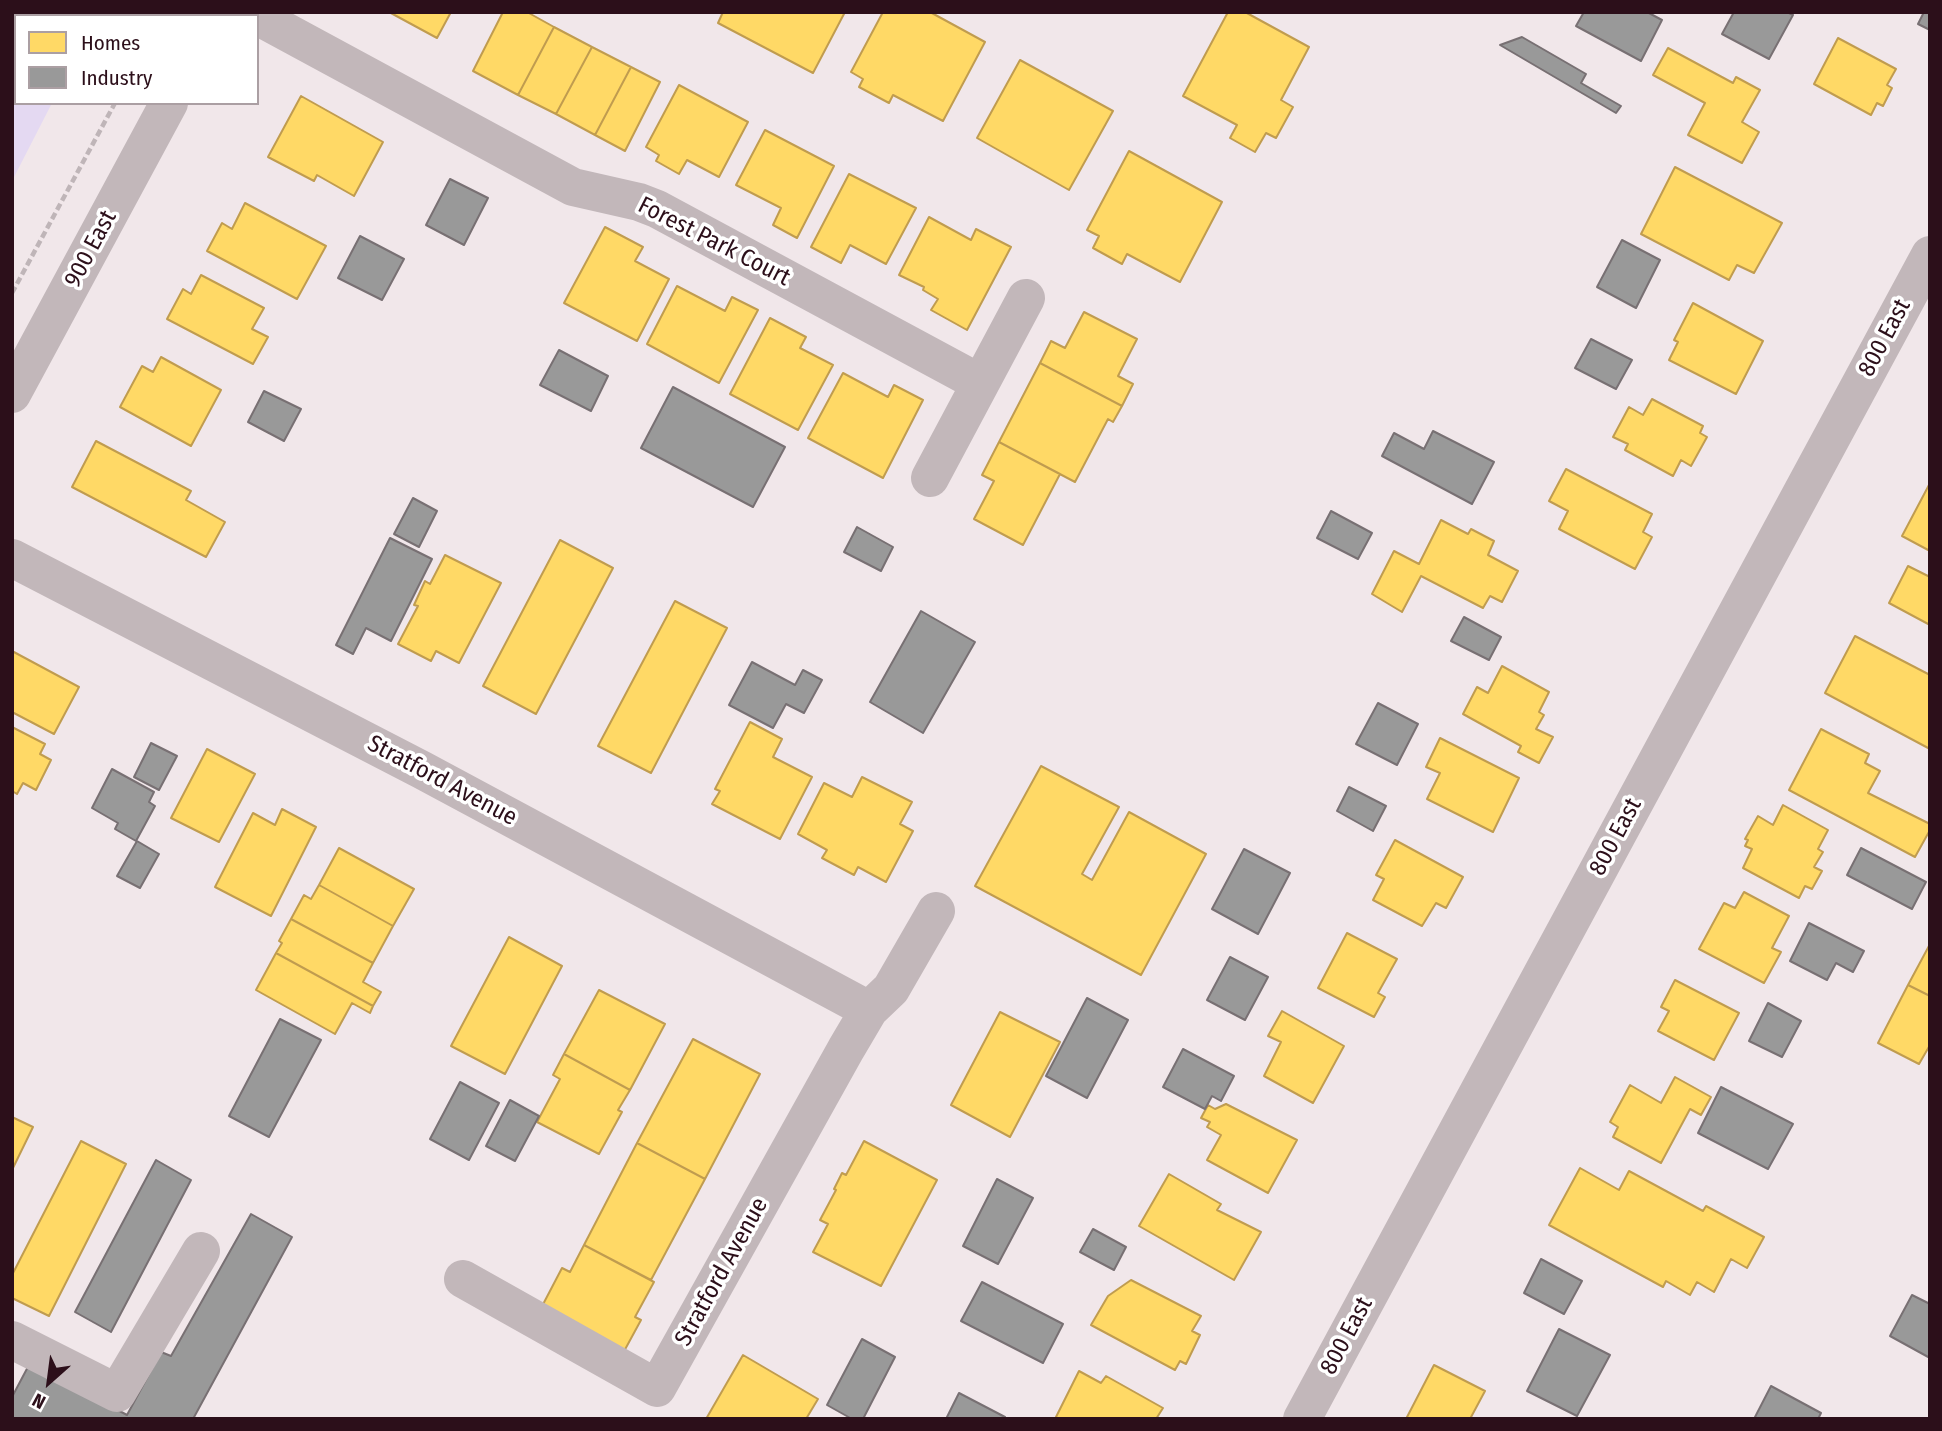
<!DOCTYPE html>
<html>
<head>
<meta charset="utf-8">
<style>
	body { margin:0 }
	#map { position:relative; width:1942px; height:1431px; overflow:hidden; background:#f1e7ea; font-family:"Fira Sans Condensed",sans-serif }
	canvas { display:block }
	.frame { position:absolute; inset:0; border:14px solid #2c0f1a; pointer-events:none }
	.legend { position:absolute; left:14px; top:14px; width:245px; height:91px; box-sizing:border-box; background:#fff; border:2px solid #ab9fa3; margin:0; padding:9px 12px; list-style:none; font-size:21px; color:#2c0f1a }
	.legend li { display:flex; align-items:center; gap:14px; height:35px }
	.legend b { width:35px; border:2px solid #ab9fa3 }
	.north { position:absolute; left:14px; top:1347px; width:70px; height:70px; -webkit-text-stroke:5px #fff; paint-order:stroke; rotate:208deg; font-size:19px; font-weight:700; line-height:28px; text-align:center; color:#2c0f1a }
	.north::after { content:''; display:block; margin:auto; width:24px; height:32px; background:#2c0f1a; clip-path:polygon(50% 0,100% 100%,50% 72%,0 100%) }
</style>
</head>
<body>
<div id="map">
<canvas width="1942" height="1431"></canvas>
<div class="frame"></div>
<ul class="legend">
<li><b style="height:19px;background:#ffd966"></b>Homes</li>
<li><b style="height:19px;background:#999"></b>Industry</li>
</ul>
<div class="north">N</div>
</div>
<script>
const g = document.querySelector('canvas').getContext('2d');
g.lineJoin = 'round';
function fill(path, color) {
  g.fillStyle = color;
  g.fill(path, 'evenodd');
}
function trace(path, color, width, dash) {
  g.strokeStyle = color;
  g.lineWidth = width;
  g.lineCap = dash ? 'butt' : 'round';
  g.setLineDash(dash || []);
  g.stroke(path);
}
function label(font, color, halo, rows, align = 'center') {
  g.font = font + ' "Fira Sans Condensed",sans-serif';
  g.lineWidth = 7;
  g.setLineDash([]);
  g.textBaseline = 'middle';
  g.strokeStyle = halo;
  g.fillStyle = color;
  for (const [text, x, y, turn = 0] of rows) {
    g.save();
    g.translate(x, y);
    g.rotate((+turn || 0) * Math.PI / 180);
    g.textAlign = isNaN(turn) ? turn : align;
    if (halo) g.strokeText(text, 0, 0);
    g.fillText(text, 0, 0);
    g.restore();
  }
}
fill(new Path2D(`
	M 12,12 L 99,12 L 97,16 L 16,16 L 16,103 L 52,103 L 12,181 Z`), '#e4d9f2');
const homes = new Path2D(`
	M 389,12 L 451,12 L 437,38 Z
	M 503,12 L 527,12 L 554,27 L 518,95 L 473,71 Z
	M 723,12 L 845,12 L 813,73 L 718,23 Z
	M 883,12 L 930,12 L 985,42 L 943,121 L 893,95 L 889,103 L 859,87 L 863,79 L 851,72 Z
	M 1228,12 L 1245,12 L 1309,47 L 1281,100 L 1293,107 L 1276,138 L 1266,133 L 1255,152 L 1230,138 L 1237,125 L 1183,96 Z
	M 554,27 L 592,47 L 556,114 L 518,95 Z
	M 1838,38 L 1896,69 L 1887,85 L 1892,88 L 1883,106 L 1877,103 L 1871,115 L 1814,84 Z
	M 592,47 L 631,67 L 595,135 L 556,114 Z
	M 1668,48 L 1733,83 L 1736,77 L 1760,90 L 1742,122 L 1759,132 L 1742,163 L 1688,135 L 1705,103 L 1653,75 Z
	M 1020,60 L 1113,111 L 1069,190 L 977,138 Z
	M 631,67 L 660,82 L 625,151 L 595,135 Z
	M 679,85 L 748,122 L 719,177 L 687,160 L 679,174 L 656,161 L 659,155 L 646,147 Z
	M 301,96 L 383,142 L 354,196 L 317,175 L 314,181 L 268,157 Z
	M 765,130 L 834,166 L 797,238 L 773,225 L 781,208 L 736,185 Z
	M 1129,151 L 1222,202 L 1180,282 L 1127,254 L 1122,264 L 1093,248 L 1099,236 L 1087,230 Z
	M 1675,167 L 1782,223 L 1754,273 L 1737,265 L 1729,280 L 1641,234 Z
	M 849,174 L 916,208 L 886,264 L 850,245 L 841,263 L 811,247 Z
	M 245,203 L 326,246 L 297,299 L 207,251 L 222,223 L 232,229 Z
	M 929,217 L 971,240 L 976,229 L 1011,247 L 967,330 L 931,310 L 938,299 L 923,290 L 924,287 L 899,275 Z
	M 605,227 L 643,247 L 635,261 L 669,279 L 637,341 L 564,303 Z
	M 201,275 L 264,308 L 252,329 L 268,337 L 253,364 L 167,319 L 183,289 L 191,294 Z
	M 677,286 L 725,311 L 732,297 L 758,310 L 719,383 L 647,344 Z
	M 1693,303 L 1763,341 L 1736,394 L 1669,360 L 1678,342 L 1674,340 Z
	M 1084,312 L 1137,339 L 1118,376 L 1133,384 L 1122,406 L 1040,363 L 1051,341 L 1065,348 Z
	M 770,318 L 806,337 L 800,348 L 833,365 L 798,430 L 730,394 Z
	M 161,357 L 221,390 L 191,446 L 120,407 L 142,366 L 153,372 Z
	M 1040,363 L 1122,406 L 1113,422 L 1108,419 L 1075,482 L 999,442 Z
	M 843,373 L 888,397 L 894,385 L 923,400 L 883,478 L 808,438 Z
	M 1652,399 L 1703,426 L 1700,433 L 1707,437 L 1691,466 L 1681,460 L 1673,476 L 1625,450 L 1628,444 L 1613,437 L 1629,407 L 1643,415 Z
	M 96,441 L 191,491 L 186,500 L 225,522 L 206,557 L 72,487 Z
	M 999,442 L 1060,474 L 1023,545 L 974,519 L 994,481 L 982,475 Z
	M 1566,469 L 1652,514 L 1643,532 L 1652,537 L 1635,569 L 1559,529 L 1568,511 L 1549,501 Z
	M 1930,483 L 1930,551 L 1902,536 Z
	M 1441,520 L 1468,534 L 1471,529 L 1494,541 L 1488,555 L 1518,571 L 1502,602 L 1490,596 L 1483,608 L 1421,576 L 1402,612 L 1372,594 L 1394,551 L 1419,564 Z
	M 560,540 L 613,568 L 536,714 L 483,686 Z
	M 445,555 L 501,583 L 459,663 L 436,651 L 431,661 L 398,644 L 418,606 L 414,605 L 425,581 L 430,584 Z
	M 1908,566 L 1930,577 L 1930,625 L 1889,603 Z
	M 675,601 L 727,628 L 651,773 L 598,746 Z
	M 1855,636 L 1930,675 L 1930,749 L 1825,693 Z
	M 12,651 L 79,687 L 54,734 L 12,712 Z
	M 1502,666 L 1549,692 L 1539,712 L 1544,715 L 1536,729 L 1553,737 L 1539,763 L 1518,752 L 1521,746 L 1463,714 L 1477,687 L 1488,693 Z
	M 750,722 L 782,739 L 773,757 L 812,777 L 780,839 L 712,804 L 720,791 L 715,789 Z
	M 12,727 L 45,744 L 40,754 L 51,760 L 36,790 L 23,783 L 17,794 L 12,791 Z
	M 1821,729 L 1869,754 L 1865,763 L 1880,771 L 1868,793 L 1930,824 L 1930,830 L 1915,857 L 1789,790 Z
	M 1440,738 L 1519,778 L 1493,832 L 1427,799 L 1440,773 L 1426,767 Z
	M 207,749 L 255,774 L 219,842 L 171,818 Z
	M 1041,766 L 1119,807 L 1082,874 L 1092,880 L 1129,812 L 1206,854 L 1141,975 L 975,886 Z
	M 862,777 L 912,802 L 900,824 L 913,831 L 886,882 L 858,867 L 854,875 L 822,858 L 827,850 L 798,834 L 824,783 L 852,797 Z
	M 1783,805 L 1828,830 L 1818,849 L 1823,852 L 1814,867 L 1822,871 L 1812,889 L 1805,886 L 1799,898 L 1743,868 L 1752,849 L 1745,846 L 1748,840 L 1745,839 L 1758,816 L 1773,825 Z
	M 282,809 L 316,827 L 271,916 L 215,887 L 253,813 L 275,825 Z
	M 1395,840 L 1463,877 L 1446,908 L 1436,903 L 1422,926 L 1373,900 L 1384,879 L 1376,875 Z
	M 339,848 L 414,889 L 393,926 L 319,885 Z
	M 319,885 L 393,926 L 373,963 L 291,919 L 304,895 L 311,899 Z
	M 1744,892 L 1789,916 L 1772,948 L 1781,952 L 1764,983 L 1699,949 L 1724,903 L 1735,908 Z
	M 291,919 L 373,963 L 363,982 L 381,992 L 373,1006 L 276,953 L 282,943 L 279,941 Z
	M 1347,933 L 1397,959 L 1378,993 L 1385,997 L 1374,1017 L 1318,988 Z
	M 509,937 L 562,966 L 505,1074 L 451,1046 Z
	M 1930,944 L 1930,996 L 1908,985 Z
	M 276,953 L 373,1006 L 370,1013 L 352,1003 L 335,1034 L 256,990 Z
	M 1675,980 L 1739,1013 L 1714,1060 L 1658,1031 L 1669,1011 L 1661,1007 Z
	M 1908,985 L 1930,996 L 1930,1045 L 1919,1064 L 1878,1043 Z
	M 599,990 L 665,1024 L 630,1090 L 564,1054 Z
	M 1282,1011 L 1344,1046 L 1313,1103 L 1264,1076 L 1281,1042 L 1268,1036 Z
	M 1000,1012 L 1060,1042 L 1010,1137 L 951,1105 Z
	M 693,1039 L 760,1074 L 705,1179 L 637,1143 Z
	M 564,1054 L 630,1090 L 618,1110 L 622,1112 L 599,1154 L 537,1122 L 560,1079 L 553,1075 Z
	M 1675,1077 L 1711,1097 L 1701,1115 L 1690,1109 L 1661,1163 L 1613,1137 L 1618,1127 L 1610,1122 L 1630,1085 L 1661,1103 Z
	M 1226,1104 L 1297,1140 L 1268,1193 L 1207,1160 L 1221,1135 L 1207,1127 L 1210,1122 L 1201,1118 L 1208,1105 L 1215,1109 Z
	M 12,1117 L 33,1127 L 12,1170 Z
	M 81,1141 L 126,1164 L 49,1316 L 12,1298 L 12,1275 Z
	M 864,1141 L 937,1180 L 881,1286 L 813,1252 L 828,1224 L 820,1220 L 836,1190 L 834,1189 L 842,1173 L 846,1175 Z
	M 637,1143 L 705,1179 L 651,1280 L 584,1245 Z
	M 1580,1168 L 1619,1190 L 1629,1171 L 1703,1211 L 1706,1206 L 1764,1237 L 1747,1268 L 1731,1259 L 1714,1292 L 1697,1282 L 1690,1295 L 1666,1281 L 1663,1287 L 1549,1225 Z
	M 1169,1174 L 1221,1204 L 1217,1210 L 1261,1232 L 1234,1280 L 1139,1226 Z
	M 584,1245 L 654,1282 L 635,1317 L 641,1320 L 622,1355 L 539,1312 L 562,1268 L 570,1272 Z
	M 1131,1280 L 1201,1316 L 1192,1331 L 1200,1335 L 1186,1364 L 1180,1361 L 1175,1370 L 1091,1325 L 1108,1296 Z
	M 743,1355 L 818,1399 L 806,1419 L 706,1419 Z
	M 1434,1365 L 1485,1391 L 1470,1419 L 1406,1419 Z
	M 1079,1371 L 1101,1383 L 1106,1376 L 1163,1408 L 1156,1419 L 1055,1419 Z`);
fill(homes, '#ffd966');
trace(homes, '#c09c4f', 2);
const industry = new Path2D(`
	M 1584,12 L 1647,12 L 1662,20 L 1641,61 L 1576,26 Z
	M 1734,12 L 1787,12 L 1793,15 L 1769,59 L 1722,34 Z
	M 1924,12 L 1930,12 L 1930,30 L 1918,24 Z
	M 1522,37 L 1586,74 L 1581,83 L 1621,106 L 1616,113 L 1500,45 Z
	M 450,179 L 488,198 L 464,245 L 426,225 Z
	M 360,236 L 404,259 L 382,300 L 338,278 Z
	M 1622,240 L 1660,260 L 1636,308 L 1597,287 Z
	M 1591,339 L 1632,360 L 1616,389 L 1575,368 Z
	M 559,350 L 608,376 L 591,411 L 540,385 Z
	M 673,387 L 785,447 L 753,507 L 641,448 Z
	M 264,391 L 301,409 L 284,441 L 248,422 Z
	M 1433,431 L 1494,462 L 1472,504 L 1382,456 L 1394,433 L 1424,449 Z
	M 413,498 L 437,511 L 419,547 L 394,534 Z
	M 1331,511 L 1372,533 L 1358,559 L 1317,538 Z
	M 857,527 L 893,547 L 881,571 L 844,552 Z
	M 390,538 L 432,559 L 391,641 L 366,628 L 353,654 L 336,645 Z
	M 921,611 L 975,642 L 923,733 L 870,702 Z
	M 1464,617 L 1501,637 L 1489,660 L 1451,641 Z
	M 752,662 L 795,685 L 803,670 L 822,680 L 804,713 L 786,704 L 773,728 L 729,705 Z
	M 1378,703 L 1418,724 L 1397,765 L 1356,744 Z
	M 151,743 L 177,756 L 159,790 L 134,777 Z
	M 112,769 L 154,792 L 149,802 L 155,806 L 136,841 L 115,829 L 118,823 L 92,808 Z
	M 1349,787 L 1386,806 L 1373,831 L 1337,811 Z
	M 137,841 L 159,854 L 140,888 L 117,876 Z
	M 1861,848 L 1926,882 L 1912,909 L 1847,875 Z
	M 1244,849 L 1290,873 L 1258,934 L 1212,909 Z
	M 1809,923 L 1864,951 L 1853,972 L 1836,963 L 1827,980 L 1790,961 Z
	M 1230,957 L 1268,977 L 1245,1020 L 1207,1000 Z
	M 1087,998 L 1128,1020 L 1087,1098 L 1046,1076 Z
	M 1768,1003 L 1801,1021 L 1782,1057 L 1749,1041 Z
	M 280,1019 L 321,1040 L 269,1137 L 229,1116 Z
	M 1183,1049 L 1234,1076 L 1221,1101 L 1212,1096 L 1205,1109 L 1163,1087 Z
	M 460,1082 L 499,1103 L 469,1160 L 430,1139 Z
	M 1721,1087 L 1793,1124 L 1768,1169 L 1698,1133 Z
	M 510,1100 L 539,1116 L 515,1161 L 486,1146 Z
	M 156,1160 L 191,1180 L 111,1332 L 75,1312 Z
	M 997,1179 L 1033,1198 L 998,1264 L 963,1246 Z
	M 251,1214 L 292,1237 L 193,1419 L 12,1419 L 12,1397 L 30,1363 L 127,1415 L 161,1352 L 171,1356 Z
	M 1093,1229 L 1126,1247 L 1114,1270 L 1080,1252 Z
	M 1541,1259 L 1582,1281 L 1564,1314 L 1524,1293 Z
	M 982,1282 L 1063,1324 L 1043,1363 L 961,1321 Z
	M 1912,1295 L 1930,1304 L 1930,1358 L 1890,1336 Z
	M 1559,1329 L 1610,1355 L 1577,1416 L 1527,1391 Z
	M 862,1339 L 895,1357 L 863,1419 L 852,1419 L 827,1405 Z
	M 1771,1386 L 1821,1413 L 1818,1419 L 1754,1419 Z
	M 959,1393 L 1005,1417 L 1003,1419 L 946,1419 Z`);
fill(industry, '#999');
trace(industry, '#787073', 2);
trace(new Path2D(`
	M 162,16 L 164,12
	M 12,293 L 115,103`), '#bfb5b8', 4.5, [7, 3.5]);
trace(new Path2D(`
	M 216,16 L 218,12
	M 257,16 L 573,187 L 639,202 L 657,209 L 980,383
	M 12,394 L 169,103
	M 930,478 L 1026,298
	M 12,558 L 422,770 L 869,1010
	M 463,1279 L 657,1388 L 846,1049 L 869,1010 L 891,989 L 936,911
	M 12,1340 L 117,1393 L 201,1251
	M 1302,1419 L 1930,255`), '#c2b7ba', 38);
label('24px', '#2c0f1a', '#fff', [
	["Forest Park Court",714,242,27],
	["900 East",91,249,-62],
	["800 East",1885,338,-62],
	["Stratford Avenue",442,781,28],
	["800 East",1616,837,-62],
	["Stratford Avenue",722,1272,-61],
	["800 East",1347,1336,-62]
]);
</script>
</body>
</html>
